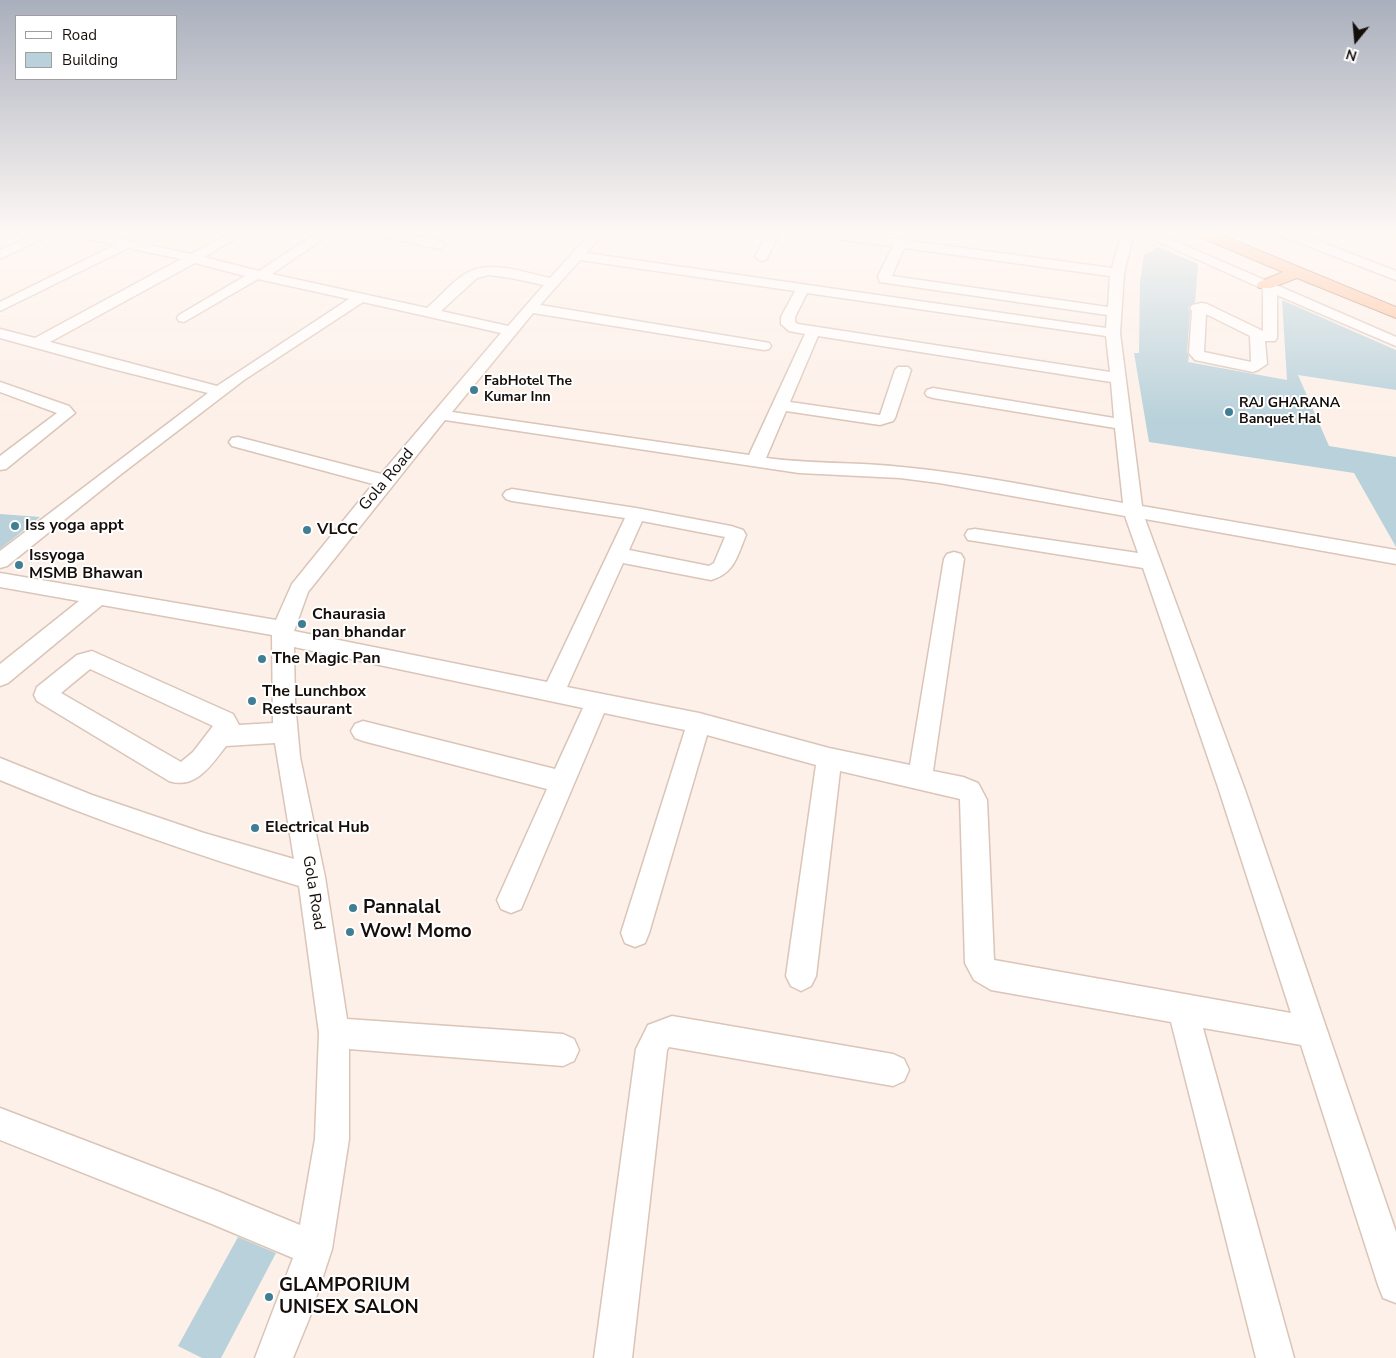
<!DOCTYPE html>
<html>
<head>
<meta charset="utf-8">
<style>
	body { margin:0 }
	#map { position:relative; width:1396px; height:1358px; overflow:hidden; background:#fdf0e8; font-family:"Nunito Sans",sans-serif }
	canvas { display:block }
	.legend { position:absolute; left:15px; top:15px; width:162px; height:65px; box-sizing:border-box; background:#fff; border:1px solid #a19f9d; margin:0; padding:6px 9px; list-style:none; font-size:15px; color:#150e0a }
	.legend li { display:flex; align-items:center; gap:10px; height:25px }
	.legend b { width:25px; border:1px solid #a19f9d }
	.north { position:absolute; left:1331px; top:15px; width:50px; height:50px; -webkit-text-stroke:4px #fff; paint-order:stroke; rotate:197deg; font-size:14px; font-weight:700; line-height:20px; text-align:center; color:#150e0a }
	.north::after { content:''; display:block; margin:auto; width:18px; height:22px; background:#150e0a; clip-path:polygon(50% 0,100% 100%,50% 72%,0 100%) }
</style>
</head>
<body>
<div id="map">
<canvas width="1396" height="1358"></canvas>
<ul class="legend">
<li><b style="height:6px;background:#fff"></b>Road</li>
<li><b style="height:14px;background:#b8d1da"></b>Building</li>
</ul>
<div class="north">N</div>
</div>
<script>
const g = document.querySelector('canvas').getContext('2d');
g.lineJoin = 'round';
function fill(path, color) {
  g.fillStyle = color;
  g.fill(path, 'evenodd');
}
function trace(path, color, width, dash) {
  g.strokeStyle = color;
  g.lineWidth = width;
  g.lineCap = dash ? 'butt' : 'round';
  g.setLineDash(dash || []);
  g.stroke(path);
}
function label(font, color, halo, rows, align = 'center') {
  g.font = font + ' "Nunito Sans",sans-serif';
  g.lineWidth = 4;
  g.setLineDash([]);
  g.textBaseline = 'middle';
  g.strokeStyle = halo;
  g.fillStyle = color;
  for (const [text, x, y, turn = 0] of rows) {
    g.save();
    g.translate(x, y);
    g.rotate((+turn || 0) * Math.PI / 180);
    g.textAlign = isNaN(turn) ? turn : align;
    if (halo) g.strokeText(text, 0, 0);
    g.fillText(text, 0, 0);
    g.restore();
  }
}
fill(new Path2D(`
	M 1158,247 L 1198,264 L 1195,302 L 1188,307 L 1190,312 L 1187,353 L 1189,356 L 1188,362 L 1287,380 L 1282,300 L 1396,350 L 1396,390 L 1298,375 L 1329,446 L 1396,457 L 1396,547 L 1354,473 L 1149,442 L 1134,353 L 1139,353 L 1140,282 L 1144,255 Z
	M 0,514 L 40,517 L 0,549 Z
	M 238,1237 L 276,1253 L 221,1358 L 202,1358 L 178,1346 Z`), '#b8d1da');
const minor = new Path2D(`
	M 40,232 L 57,232 L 0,259 L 0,250 Z
	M 83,232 L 100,232 L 99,234 L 135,242 L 155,232 L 171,232 L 149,245 L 191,254 L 232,232 L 247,232 L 204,257 L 259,271 L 318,232 L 333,232 L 272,274 L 427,308 C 439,298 455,278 469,272 C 492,260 526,273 550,278 L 592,232 L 605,232 L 586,253 L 1106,328 L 1107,315 L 880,282 L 878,276 L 893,246 L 829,238 L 823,234 L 824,232 L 843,232 L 1112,268 L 1122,232 L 1134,232 L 1124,273 L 1120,333 L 1142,506 L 1396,550 L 1396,564 L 1145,519 L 1245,790 L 1396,1232 L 1396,1303 L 1383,1298 L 1378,1285 L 1301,1045 L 1203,1028 L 1294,1358 L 1256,1358 L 1171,1022 L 991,990 L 974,980 L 965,963 L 960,799 L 840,771 L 816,976 L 811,986 L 801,991 L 791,986 L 786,976 L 816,765 L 707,735 L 649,933 L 645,943 L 635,947 L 625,943 L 621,933 L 685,730 L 604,713 L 521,909 L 511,913 L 501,909 L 497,900 L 547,789 L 363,741 L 355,738 L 351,731 L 355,724 L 363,721 L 555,769 L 583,708 L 294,647 L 295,702 L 300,757 L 325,877 L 347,1019 L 563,1034 L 574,1039 L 579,1050 L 574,1061 L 563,1066 L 349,1049 L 349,1139 L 332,1249 L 309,1319 L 293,1358 L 255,1358 L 293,1258 L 212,1224 L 0,1140 L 0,1108 L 217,1191 L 300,1225 L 315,1139 L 319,1033 L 299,886 C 197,855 98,821 0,780 L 0,758 L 92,795 L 204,833 L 294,859 L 275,743 L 226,746 C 212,764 196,790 169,781 L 37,701 L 34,695 L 37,687 L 77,655 L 92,651 L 233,714 L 239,725 L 273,723 L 272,635 L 102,605 L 8,683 L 0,686 L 0,664 L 79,601 L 0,587 L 0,573 L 276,620 L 292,584 L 373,484 L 232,446 L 229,442 L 232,438 L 238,437 L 381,474 L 501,333 L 363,302 L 244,380 L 120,475 L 7,566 L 0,568 L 0,551 L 208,393 L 105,367 L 0,338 L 0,329 L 35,338 L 181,259 L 128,248 L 0,311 L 0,302 L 115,245 L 83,238 L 81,235 ZM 904,248 L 1110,276 L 1108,307 L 892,276 ZM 580,260 L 795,291 L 781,317 L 781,324 L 789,331 L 805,334 L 749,455 L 452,412 L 533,313 L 764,350 L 769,349 L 771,346 L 769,343 L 764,342 L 540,305 ZM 195,263 L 245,276 L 179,315 L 177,318 L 179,321 L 184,322 L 258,279 L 349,299 L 217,386 L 50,342 ZM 489,275 L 511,278 L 544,285 L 508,326 L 441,311 L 477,278 ZM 807,293 L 1106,336 L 1110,372 L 798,324 L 795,322 L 795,317 ZM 818,336 L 1111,382 L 1114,418 L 933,388 L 927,390 L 925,393 L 927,396 L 933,398 L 1115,428 L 1123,503 C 1050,490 976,474 902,467 C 856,462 811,464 766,458 L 786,411 L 880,425 L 893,421 L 895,418 L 911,370 L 908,367 L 898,367 L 895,370 L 880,415 L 790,402 ZM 445,420 L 799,473 L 900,478 L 939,483 L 1125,516 L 1138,553 L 975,529 L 968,530 L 965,535 L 968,540 L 975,541 L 1143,568 L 1219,790 L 1291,1013 L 994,960 L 987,800 L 978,783 L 963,777 L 933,771 L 964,559 L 961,554 L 954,552 L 947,554 L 944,559 L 910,765 L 829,748 L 699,713 L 567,687 L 623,563 L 711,580 C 735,573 737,556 746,535 L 743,530 L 731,526 L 636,508 L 512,489 L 506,491 L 503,495 L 506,499 L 512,501 L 625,518 L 547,682 L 294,631 L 308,592 ZM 642,521 L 725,537 L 714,563 L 709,566 L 629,550 ZM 90,669 L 213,726 L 193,752 L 181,762 L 61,693 Z
	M 376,232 L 399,232 L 443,242 L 445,245 L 439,249 L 378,235 Z
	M 744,232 C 755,232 769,229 777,238 L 766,260 L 761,261 L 755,257 L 764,239 L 746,235 Z
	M 1137,232 L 1154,232 L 1396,337 L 1396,346 L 1277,295 L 1277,338 L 1275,341 L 1265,341 L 1267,364 L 1258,370 L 1253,372 L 1195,360 L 1189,353 L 1192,311 L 1190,308 L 1192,305 L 1202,303 L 1207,304 L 1263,331 L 1263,289 ZM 1206,314 L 1250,336 L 1251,362 L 1204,352 Z
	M 1277,232 L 1295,232 L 1396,271 L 1396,280 L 1279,235 Z
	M 0,382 L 69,406 L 75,413 L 6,469 L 0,470 L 0,456 L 57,413 L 0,392 Z
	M 672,1016 L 893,1054 L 904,1059 L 909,1070 L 904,1081 L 893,1086 L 669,1047 L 667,1050 L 632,1358 L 594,1358 L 636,1049 L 648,1025 Z`);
const highway = new Path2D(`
	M 1193,232 L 1214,232 L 1396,307 L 1396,318 L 1297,278 L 1271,288 L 1259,288 L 1257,285 L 1259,282 L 1283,272 L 1195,235 Z`);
trace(minor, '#dac5b8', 3);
trace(highway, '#ad8064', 2);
fill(minor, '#fff');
fill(highway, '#ffbe95');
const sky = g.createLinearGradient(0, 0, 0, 422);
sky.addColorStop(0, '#a9afbc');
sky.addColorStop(0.55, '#fef8f5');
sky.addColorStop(1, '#fef8f500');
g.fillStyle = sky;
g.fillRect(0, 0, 1396, 422);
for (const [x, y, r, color] of [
	[474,390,5,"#407e93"],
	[1229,412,5,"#407e93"],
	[15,526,5,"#407e93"],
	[307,530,5,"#407e93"],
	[19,565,5,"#407e93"],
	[302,624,5,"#407e93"],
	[262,659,5,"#407e93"],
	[252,701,5,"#407e93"],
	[255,828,5,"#407e93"],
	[353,908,5,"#407e93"],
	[350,932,5,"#407e93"],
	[269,1297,5,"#407e93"]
]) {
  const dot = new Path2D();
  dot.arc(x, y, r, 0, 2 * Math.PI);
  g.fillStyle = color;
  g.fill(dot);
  trace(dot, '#fff', 2);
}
label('bold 14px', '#150e0a', '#fff', [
	["FabHotel The",484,382],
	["Kumar Inn",484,398],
	["RAJ GHARANA",1239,404],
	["Banquet Hal",1239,420]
], 'left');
label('16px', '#150e0a', '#fff', [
	["Gola Road",387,480,-50],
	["Gola Road",313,893,81]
]);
label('bold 16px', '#150e0a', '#fff', [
	["Iss yoga appt",25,526],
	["VLCC",317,530],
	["Issyoga",29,556],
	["MSMB Bhawan",29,574],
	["Chaurasia",312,615],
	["pan bhandar",312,633],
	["The Magic Pan",272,659],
	["The Lunchbox",262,692],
	["Restsaurant",262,710],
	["Electrical Hub",265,828]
], 'left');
label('bold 19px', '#150e0a', '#fff', [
	["Pannalal",363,908],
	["Wow! Momo",360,932],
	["GLAMPORIUM",279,1286],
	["UNISEX SALON",279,1308]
], 'left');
</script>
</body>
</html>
